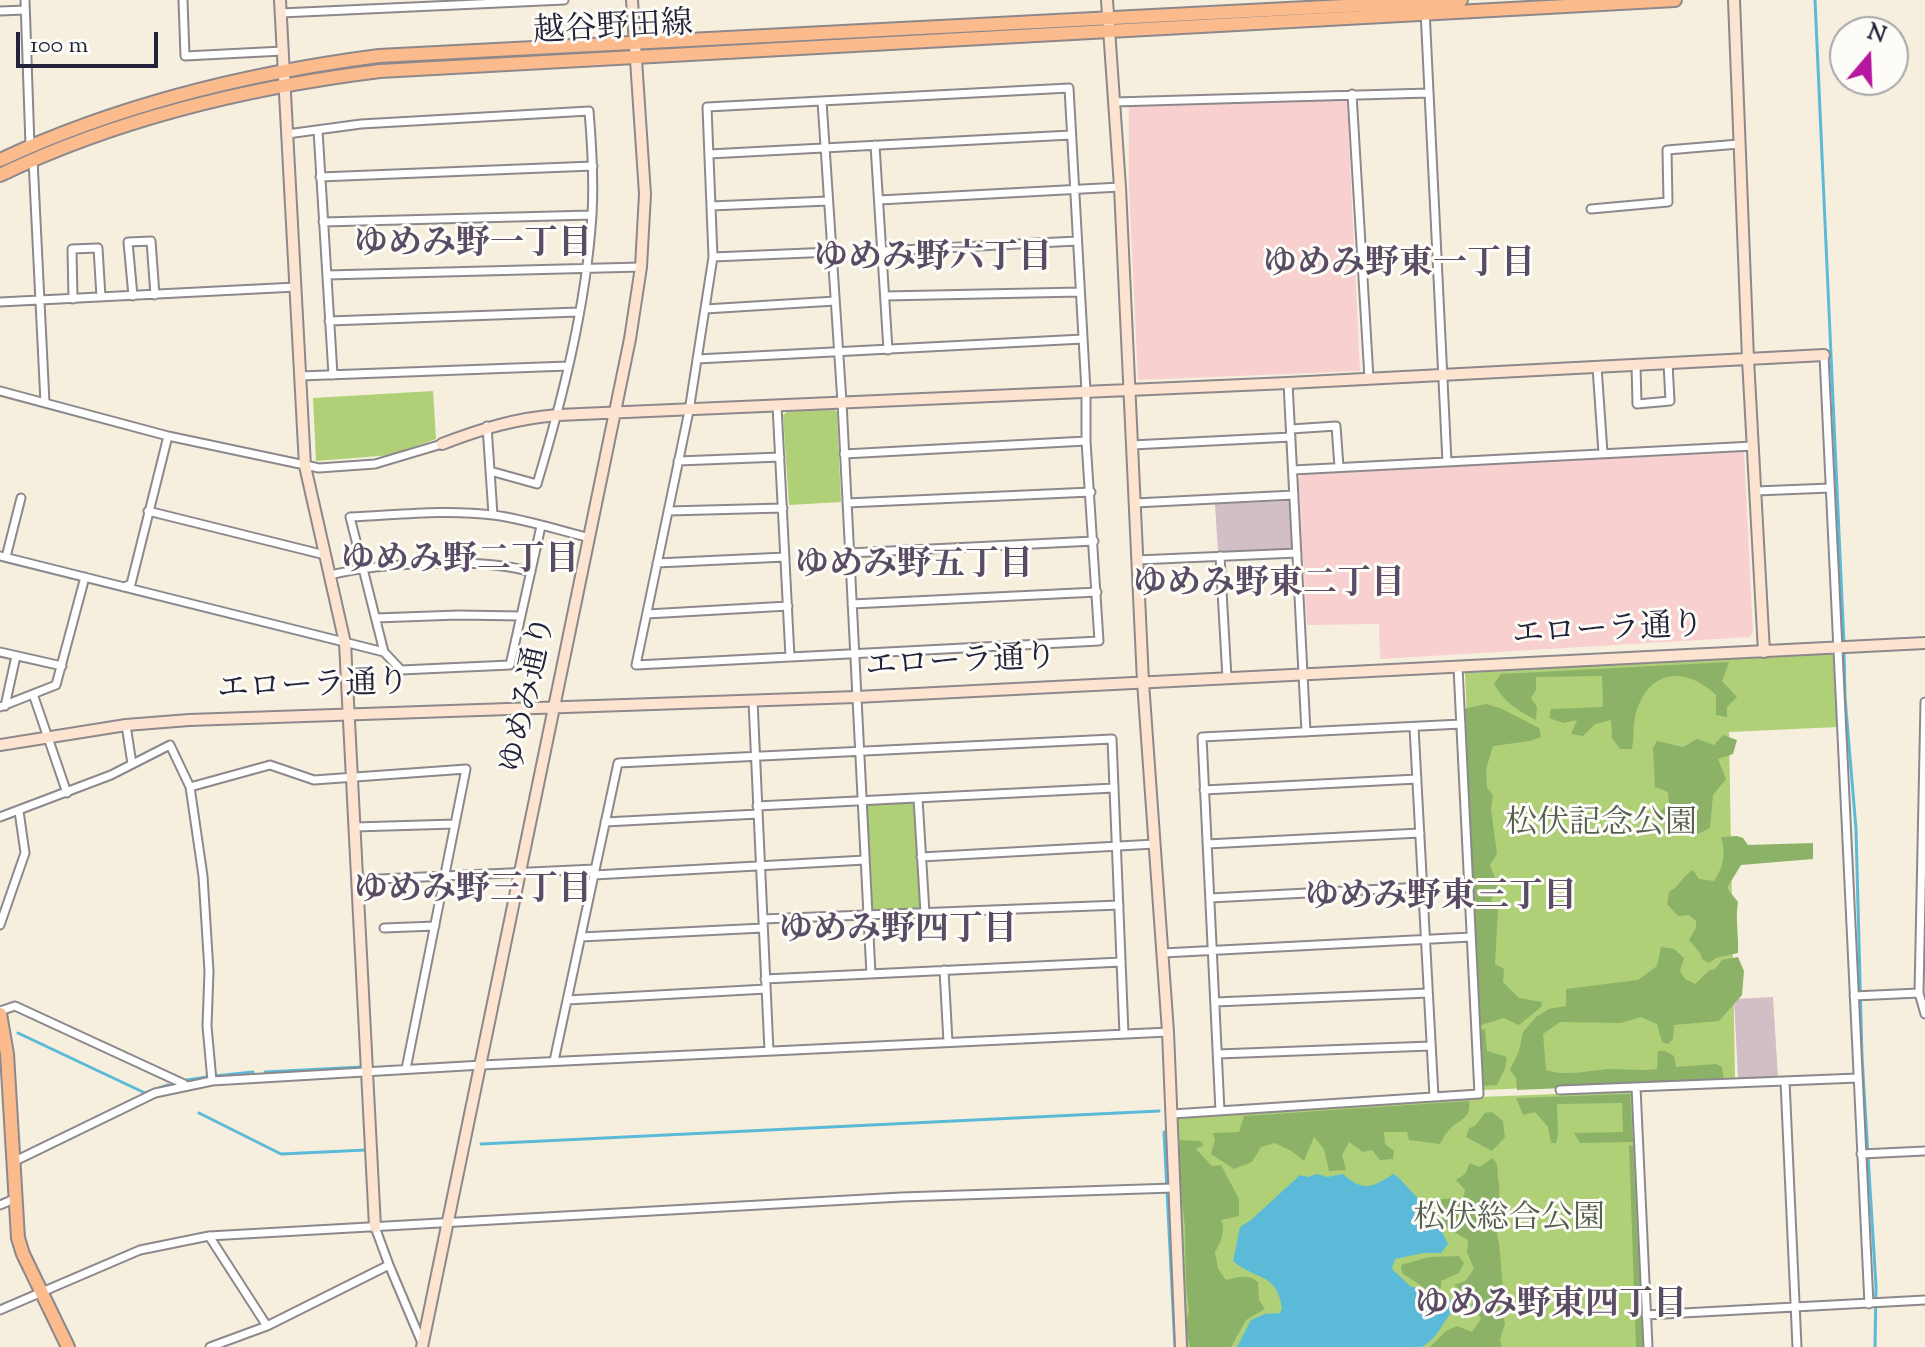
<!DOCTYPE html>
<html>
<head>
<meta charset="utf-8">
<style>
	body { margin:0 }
	#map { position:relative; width:1925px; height:1347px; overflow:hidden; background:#f7efde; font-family:"Sorts Mill Goudy",serif }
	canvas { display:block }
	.north { position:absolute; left:1829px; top:16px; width:80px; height:80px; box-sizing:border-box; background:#fdfcf7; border:2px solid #a5a5ac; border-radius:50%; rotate:19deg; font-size:22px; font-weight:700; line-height:32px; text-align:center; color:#22223b }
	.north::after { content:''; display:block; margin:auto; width:28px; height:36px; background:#b5179e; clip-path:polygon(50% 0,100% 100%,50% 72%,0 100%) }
	.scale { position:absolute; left:16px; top:32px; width:142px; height:36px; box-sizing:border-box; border:4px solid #22223b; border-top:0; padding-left:10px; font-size:24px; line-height:28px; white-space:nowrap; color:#22223b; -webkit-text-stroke:6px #fdfcf7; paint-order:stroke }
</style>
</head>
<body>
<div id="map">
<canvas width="1925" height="1347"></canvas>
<div class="north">N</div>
<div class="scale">100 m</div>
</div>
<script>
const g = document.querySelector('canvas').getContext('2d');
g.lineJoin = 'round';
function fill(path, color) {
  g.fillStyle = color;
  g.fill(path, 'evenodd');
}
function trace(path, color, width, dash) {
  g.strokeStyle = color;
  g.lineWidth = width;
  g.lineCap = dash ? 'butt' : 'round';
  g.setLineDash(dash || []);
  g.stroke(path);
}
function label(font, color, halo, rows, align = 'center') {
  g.font = font + ' "Sorts Mill Goudy","Noto Serif JP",serif';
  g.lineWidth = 6;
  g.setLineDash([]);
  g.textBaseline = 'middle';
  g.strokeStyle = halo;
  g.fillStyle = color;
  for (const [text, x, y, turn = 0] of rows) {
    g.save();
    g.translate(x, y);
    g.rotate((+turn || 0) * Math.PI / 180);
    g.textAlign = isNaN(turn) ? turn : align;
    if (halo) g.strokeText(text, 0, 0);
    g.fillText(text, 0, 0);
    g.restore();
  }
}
fill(new Path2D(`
	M 1347,100 L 1360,371 L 1138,380 L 1129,188 L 1129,106 Z
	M 1744,452 L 1753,633 L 1749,637 L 1380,659 L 1379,624 L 1307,625 L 1298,479 L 1302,474 Z`), '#f7d0cf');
fill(new Path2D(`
	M 1288,501 L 1291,503 L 1293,547 L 1291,549 L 1218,552 L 1215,504 Z
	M 1773,997 L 1778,1077 L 1738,1078 L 1734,999 Z`), '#d2bec5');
fill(new Path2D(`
	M 433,391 L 436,439 L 391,455 L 316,461 L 313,398 Z
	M 833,408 L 837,412 L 841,502 L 789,505 L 783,415 L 787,412 Z
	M 1833,653 L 1838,727 L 1729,732 L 1735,1079 L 1483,1090 L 1465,673 Z
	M 914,802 L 921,908 L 871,911 L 865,805 Z
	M 1633,1091 L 1644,1347 L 1182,1347 L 1174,1117 L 1479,1097 Z`), '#b0d078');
fill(new Path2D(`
	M 1729,662 L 1722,681 L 1737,697 L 1727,707 L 1727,717 L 1716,715 L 1716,695 C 1683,664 1646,671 1635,717 C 1633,727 1634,738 1632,749 L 1620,749 L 1612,738 L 1611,720 L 1595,724 L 1583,736 L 1571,734 L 1577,720 L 1563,723 L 1549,718 L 1551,709 L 1603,707 L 1602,676 L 1536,677 L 1536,690 L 1531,698 L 1537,707 L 1536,720 C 1517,710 1505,703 1494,684 L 1501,674 Z
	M 1486,704 L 1500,708 L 1539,728 L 1541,737 L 1530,741 L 1493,746 L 1486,769 L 1487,788 L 1493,795 L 1491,809 L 1497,854 L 1490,865 L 1498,886 L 1491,900 L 1498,910 L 1495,964 L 1504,969 L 1503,982 L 1519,998 L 1542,1002 L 1541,1007 L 1519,1025 L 1504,1018 L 1478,1026 L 1463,709 Z
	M 1723,735 L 1737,740 L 1733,754 L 1718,759 L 1726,779 L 1713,795 L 1710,828 C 1686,841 1670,840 1659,812 L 1669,804 L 1668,792 L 1655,787 L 1653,748 L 1657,741 L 1683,747 L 1697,739 L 1714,745 Z
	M 1737,836 L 1743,838 L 1748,845 L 1813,843 L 1813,859 L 1741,865 L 1727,888 L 1738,902 C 1735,920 1739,935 1738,953 L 1716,958 L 1709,963 L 1702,959 L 1700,953 L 1689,940 L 1696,928 L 1696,921 L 1689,915 L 1678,916 L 1667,904 L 1669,892 C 1680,886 1682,876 1693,870 L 1699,879 L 1714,881 C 1724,866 1726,853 1721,837 Z
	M 1661,947 L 1674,949 L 1684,958 L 1680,971 L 1685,979 L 1695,984 L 1710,970 L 1715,969 L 1722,960 L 1738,957 L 1744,971 L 1742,995 L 1719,1021 L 1674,1025 L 1673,1039 L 1668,1044 L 1662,1042 L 1657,1024 L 1641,1017 L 1621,1023 L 1560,1022 L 1543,1034 L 1546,1070 C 1568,1077 1589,1070 1611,1069 C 1627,1069 1641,1071 1657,1069 L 1658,1051 L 1665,1051 L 1674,1056 L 1676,1067 L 1716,1064 L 1722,1067 L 1724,1081 L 1517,1090 L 1516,1078 L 1510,1070 L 1519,1051 L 1523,1032 L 1536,1017 L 1549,1009 L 1566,1006 L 1566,989 L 1638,980 L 1657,966 Z
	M 1485,1029 L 1487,1051 L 1507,1057 L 1505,1068 L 1497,1085 L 1480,1086 L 1478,1030 Z
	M 1630,1094 L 1633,1142 L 1580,1143 L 1574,1133 L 1623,1132 L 1622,1103 L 1557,1104 L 1558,1136 L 1556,1143 L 1551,1143 L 1548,1127 L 1535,1112 L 1523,1115 L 1516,1098 Z
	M 1469,1101 C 1471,1117 1463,1118 1452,1127 C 1447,1131 1443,1138 1440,1144 L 1409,1140 L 1407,1132 L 1384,1132 L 1385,1144 L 1394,1151 L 1393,1159 L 1380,1160 L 1372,1150 L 1363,1152 L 1349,1142 L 1342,1155 L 1346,1170 L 1329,1171 L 1324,1149 L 1314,1137 L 1304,1161 L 1293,1152 L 1275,1143 L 1261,1147 L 1252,1162 L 1234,1169 L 1211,1154 L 1215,1140 L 1213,1133 L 1239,1132 L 1244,1116 Z
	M 1492,1112 L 1503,1121 L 1505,1137 L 1492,1151 L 1466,1137 L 1469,1128 L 1475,1126 L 1485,1113 Z
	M 1180,1140 L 1200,1141 L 1204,1145 L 1196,1149 L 1212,1166 L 1221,1165 L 1239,1199 L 1239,1216 L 1221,1220 C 1226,1231 1221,1242 1215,1252 L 1218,1269 L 1226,1280 C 1238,1277 1249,1274 1258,1282 L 1259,1300 L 1265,1309 L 1246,1320 L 1231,1347 L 1190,1347 L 1185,1326 L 1189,1311 L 1186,1285 L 1185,1228 L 1178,1164 Z
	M 1629,1145 L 1633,1146 L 1643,1347 L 1636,1347 Z
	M 1493,1158 C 1499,1166 1497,1169 1498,1178 C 1501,1194 1500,1201 1491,1216 C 1502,1237 1500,1269 1504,1293 L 1498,1301 L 1505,1323 L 1500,1340 L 1502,1347 L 1430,1347 L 1446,1331 L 1457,1326 L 1472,1332 L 1481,1319 L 1471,1299 L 1454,1285 L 1465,1281 L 1474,1269 L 1467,1252 L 1468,1240 L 1443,1226 L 1440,1210 L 1441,1199 L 1463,1198 L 1465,1190 L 1456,1180 L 1465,1174 L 1470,1163 L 1479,1167 Z
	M 1459,1256 L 1464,1263 L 1459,1273 L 1441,1281 L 1441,1288 L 1426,1289 L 1402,1273 L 1401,1265 L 1429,1257 Z`), '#8cb268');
fill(new Path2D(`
	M 1317,1174 L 1327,1177 L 1343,1174 C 1363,1192 1372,1188 1393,1174 L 1398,1177 L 1435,1217 L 1448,1244 L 1441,1253 L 1423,1253 L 1395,1259 L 1392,1269 L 1410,1286 L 1449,1298 L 1455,1305 L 1485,1304 L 1457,1307 C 1442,1319 1441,1336 1422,1347 L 1237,1347 L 1251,1320 L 1265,1314 L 1280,1313 L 1282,1308 C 1276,1271 1256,1281 1233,1261 L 1240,1227 L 1251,1220 L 1300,1175 L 1308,1177 Z`), '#5abad8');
trace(new Path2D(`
	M 1815,0 L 1844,644
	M 1844,651 L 1845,697 L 1856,829 L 1862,1057 L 1876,1286 L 1875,1347
	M 18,1033 L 145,1093 L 168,1085
	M 265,1072 L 362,1067
	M 214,1076 L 253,1072
	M 187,1080 L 207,1077
	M 199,1113 L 281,1154 L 366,1150
	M 1164,1132 L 1175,1347
	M 481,1144 L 1159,1111`), '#5abad8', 3);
const street = new Path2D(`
	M 25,0 L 30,146
	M 183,0 L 185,56 L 283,51
	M 1425,10 L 1447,462
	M 0,11 L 25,10
	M 281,13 L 564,0
	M 1069,88 L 1086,391 L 1086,441 L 1099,641 L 636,665 L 689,411 L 713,257 L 707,107 Z
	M 1352,94 L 1369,378
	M 822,101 L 842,402 L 871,974
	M 1114,102 L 1429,93
	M 318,130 L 333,375
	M 287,134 L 361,124 L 589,111 C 592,146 594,180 592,215 C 586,306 563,397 537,484 L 490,471
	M 875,145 L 888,350
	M 709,154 L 1071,135
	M 33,160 L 45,403
	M 320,177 L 593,166
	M 879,200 L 1120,187
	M 711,206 L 828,201
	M 1591,209 L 1668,202 L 1667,150 L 1739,144
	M 323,222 L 592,215
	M 882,251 L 1077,241
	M 713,257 L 832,252
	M 327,275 L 641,267
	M 133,296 L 128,242 L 151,241 L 155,295
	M 885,296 L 1080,292
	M 73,299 L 72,249 L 98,248 L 101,297
	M 0,302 L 296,287
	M 705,309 L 835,301
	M 329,321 L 578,312
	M 1824,355 L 1869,1304
	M 697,359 L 1083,339
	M 1636,365 L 1637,404 L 1670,401 L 1668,363
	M 1597,367 L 1603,453
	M 300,376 L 568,366
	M 1288,383 L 1306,732
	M 0,391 L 168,436 L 319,468 L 375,464 L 442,444
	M 777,406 L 790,657
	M 487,426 L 493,515
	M 1291,429 L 1336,426 L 1339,467
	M 1132,445 L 1291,437
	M 844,454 L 1086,441
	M 678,461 L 780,457
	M 1293,470 L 1753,446
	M 1756,491 L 1830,488
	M 847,503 L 1091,492
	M 1135,503 L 1294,495
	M 148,511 L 325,555
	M 668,511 L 783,508
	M 541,526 L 510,665 L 401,670 L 384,652 L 350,517 C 397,515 446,509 493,515 C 525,519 558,530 590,538
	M 849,553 L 1094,541
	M 0,556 L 384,652
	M 1220,556 L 1227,678
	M 6,557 L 21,498
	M 1137,560 L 1297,553
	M 657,563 L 785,557
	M 330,575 C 380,563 482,557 531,572
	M 124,587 L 131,584 L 168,436
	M 852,604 L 1097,592
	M 647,614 L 788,606
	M 376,618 L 458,615 L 521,616
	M 0,652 L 62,666
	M 33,694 L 67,793
	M 753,701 L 769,1051
	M 1925,702 L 1919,993 L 1925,1014
	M 5,706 L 16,656
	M 0,707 L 56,685 L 85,577
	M 126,725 L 132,764
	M 1414,727 L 1434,1097
	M 190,787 L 270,765 L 314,780 L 466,769 L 406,1069
	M 1204,790 L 1417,779
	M 918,798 L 925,913
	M 757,806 L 1114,788
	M 0,817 L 111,775 L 170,745 L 190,787 L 203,876 L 209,971 L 207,1026 L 212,1081
	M 605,822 L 758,814
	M 355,827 L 455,824
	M 1207,844 L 1420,833
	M 921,857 L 1155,844
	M 594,875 L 865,860
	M 358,880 L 595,869
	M 1210,898 L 1423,887
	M 763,919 L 1119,905
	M 0,925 L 25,853 L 19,811
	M 384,928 L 435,926
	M 581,937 L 763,928
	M 1163,953 L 1471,937
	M 944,970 L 948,1042
	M 765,979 L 1121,962
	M 1854,996 L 1919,993
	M 567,1000 L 766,989
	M 1215,1002 L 1428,993
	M 0,1011 L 15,1006 L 184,1084
	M 1218,1054 L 1431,1046
	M 554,1061 L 618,763 L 1112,739 L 1124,1034
	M 1785,1081 L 1797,1347
	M 1636,1087 L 1648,1347
	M 1560,1090 L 1858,1078
	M 1220,1111 L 1202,737 L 1461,724
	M 1172,1114 L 1479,1094 L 1458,667
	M 1861,1154 L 1925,1151
	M 13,1162 L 155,1093 L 212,1081 L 482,1065 L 1168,1032
	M 0,1205 L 14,1199
	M 375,1227 L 389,1265 L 422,1343
	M 209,1236 L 267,1326
	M 0,1310 L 140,1250 L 209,1236 L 901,1197 L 1173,1188
	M 1646,1315 L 1925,1300
	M 210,1347 L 267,1326 L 389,1265`);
const secondary = new Path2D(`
	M 280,0 L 305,466 L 345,643 L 375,1227
	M 1107,0 L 1120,187 L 1143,682 L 1168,1032 L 1181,1347
	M 1734,0 L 1748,359 L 1764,652
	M 442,444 C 481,429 517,418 558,415 L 1288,383 L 1824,355
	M 0,745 L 126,725 L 189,720 L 856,697 L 1925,643
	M 422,1347 L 630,339 L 641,267 L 645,194 L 632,0`);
const primary = new Path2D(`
	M 0,160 C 120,104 248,73 379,56 L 1461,0
	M 0,175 C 119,118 250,87 380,71 L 1675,0
	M 0,1014 L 7,1054 L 18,1238 L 23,1254 L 68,1347`);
trace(street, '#8c888c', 11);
trace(secondary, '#8c888c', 14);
trace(primary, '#8c888c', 16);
trace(street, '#fff', 7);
trace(secondary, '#fde4d1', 10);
trace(primary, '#fbbb8d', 12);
label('32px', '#22223b', '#fdfcf7', [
	["越谷野田線",613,31,-3],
	["エローラ通り",1608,633,-3],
	["エローラ通り",961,665,-3],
	["エローラ通り",313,689,-2],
	["ゆめみ通り",531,695,-78]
]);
label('32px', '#545f50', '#fdfcf7', [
	["松伏記念公園",1601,827],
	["松伏総合公園",1509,1222]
]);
label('bold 34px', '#5b4c65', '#fdfcf7', [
	["ゆめみ野一丁目",473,247],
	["ゆめみ野六丁目",933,261],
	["ゆめみ野東一丁目",1399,267],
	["ゆめみ野二丁目",460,563],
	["ゆめみ野五丁目",914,568],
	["ゆめみ野東二丁目",1269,587],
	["ゆめみ野三丁目",473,893],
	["ゆめみ野東三丁目",1441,900],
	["ゆめみ野四丁目",898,933],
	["ゆめみ野東四丁目",1551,1308]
]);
</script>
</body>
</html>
